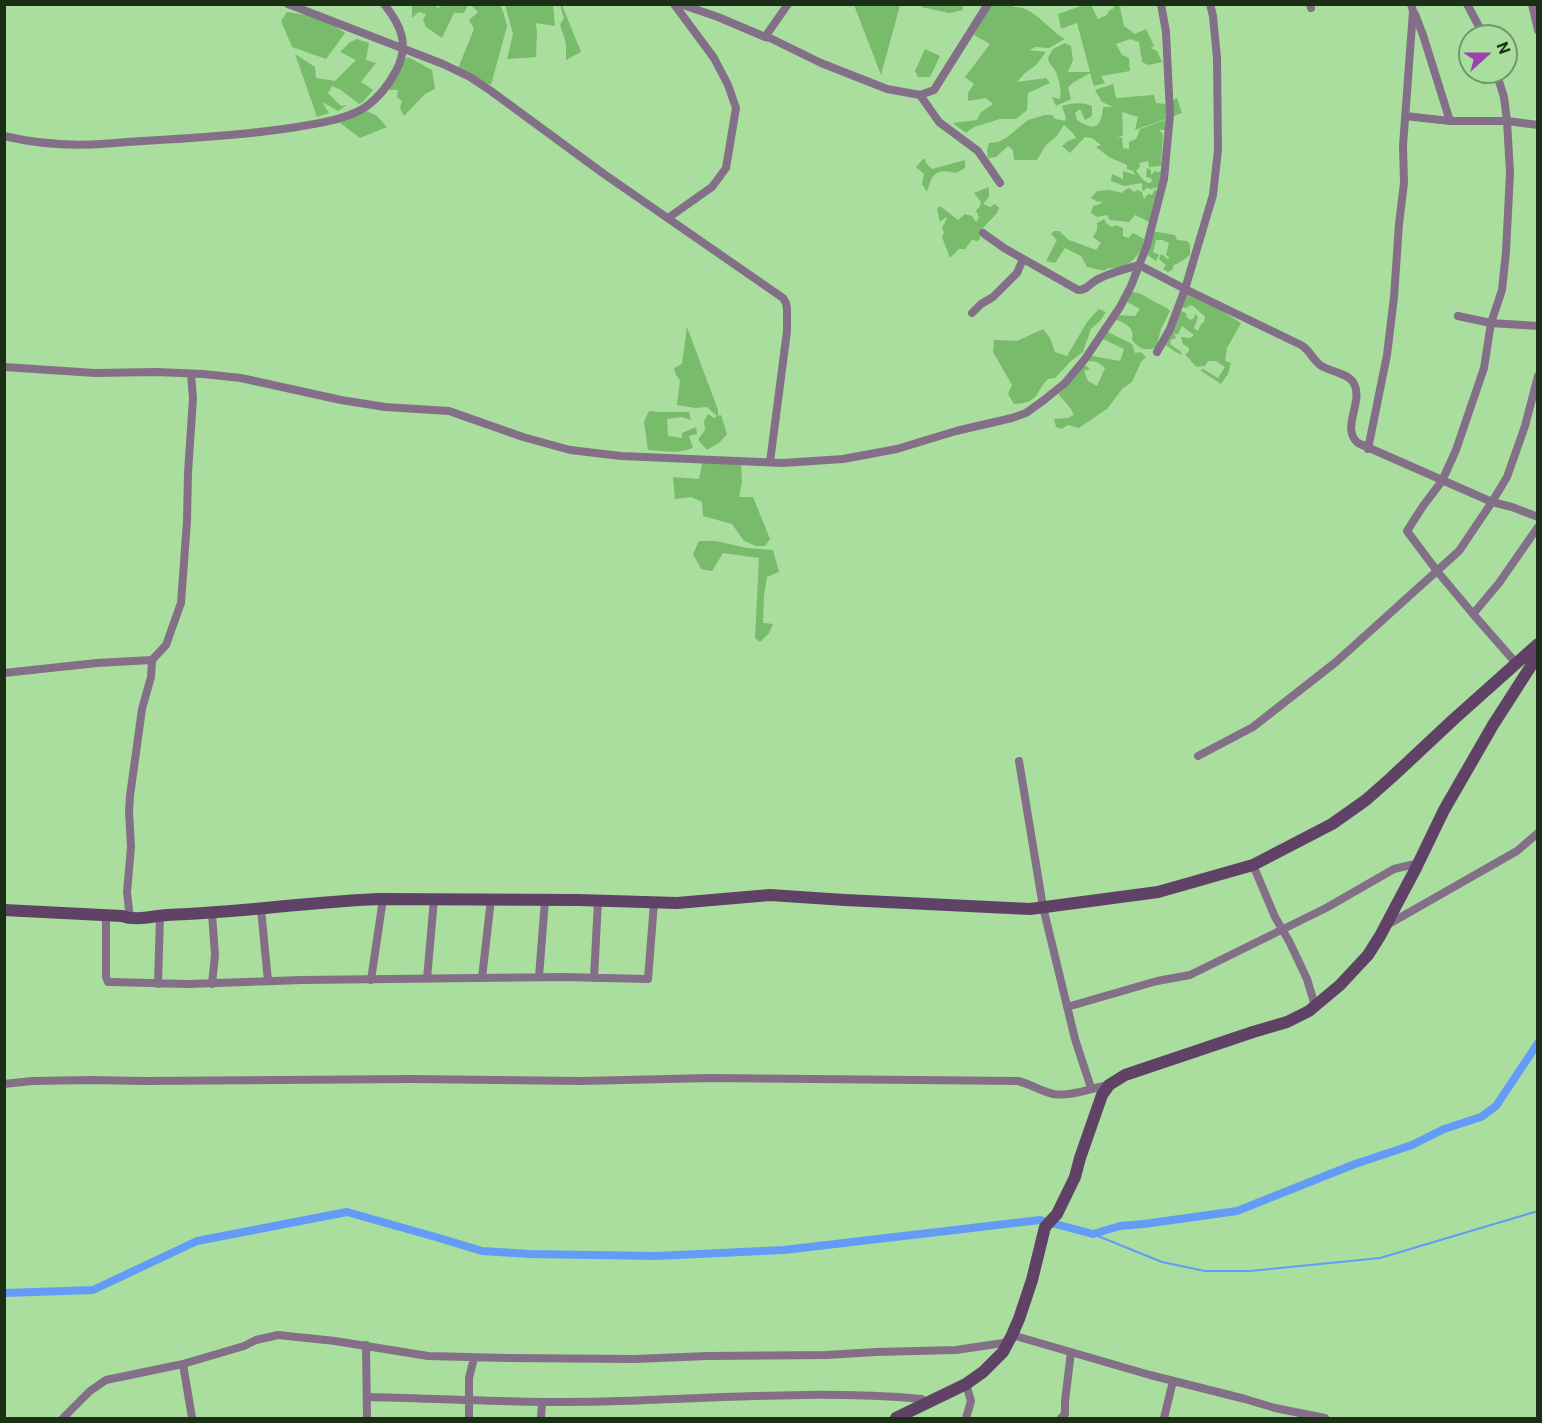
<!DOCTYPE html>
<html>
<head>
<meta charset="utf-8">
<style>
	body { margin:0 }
	#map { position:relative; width:1542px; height:1423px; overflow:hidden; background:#a9de9e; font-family:Roboto,sans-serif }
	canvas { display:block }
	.frame { position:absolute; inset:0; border:6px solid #1a2f16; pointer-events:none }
	.north { position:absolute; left:1458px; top:24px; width:60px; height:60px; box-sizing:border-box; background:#a9de9e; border:2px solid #709868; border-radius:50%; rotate:69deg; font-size:16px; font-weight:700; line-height:24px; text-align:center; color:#1a2f16 }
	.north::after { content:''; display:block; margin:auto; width:21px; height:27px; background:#9b42ae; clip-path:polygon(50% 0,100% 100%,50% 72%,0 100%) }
</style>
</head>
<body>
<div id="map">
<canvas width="1542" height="1423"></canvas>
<div class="frame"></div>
<div class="north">N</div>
</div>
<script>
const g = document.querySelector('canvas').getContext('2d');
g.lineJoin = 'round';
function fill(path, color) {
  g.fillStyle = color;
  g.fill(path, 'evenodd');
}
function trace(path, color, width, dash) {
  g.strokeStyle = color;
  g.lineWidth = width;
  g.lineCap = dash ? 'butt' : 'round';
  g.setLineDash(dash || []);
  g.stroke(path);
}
fill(new Path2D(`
	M 922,4 L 962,5 L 963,10 L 949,13 L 921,7 Z
	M 1117,4 L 1120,7 L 1124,26 L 1135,34 L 1146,29 L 1154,46 L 1151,48 L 1157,51 L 1162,62 L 1148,65 L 1142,62 L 1139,42 L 1130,39 L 1116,44 L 1122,55 L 1129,58 L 1130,71 L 1101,76 L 1105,83 L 1094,86 L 1090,73 L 1074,82 L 1068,87 L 1071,99 L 1056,106 L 1052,97 L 1060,99 C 1062,91 1059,80 1056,72 C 1053,66 1049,65 1048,58 L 1053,49 L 1065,43 L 1071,46 L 1073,60 L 1068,72 L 1090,72 L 1077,23 L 1061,29 L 1058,14 L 1084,5 L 1091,5 L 1098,19 L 1107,15 L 1109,11 L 1114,8 L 1113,5 Z
	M 412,5 L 433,5 L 438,8 L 442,5 L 468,5 L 464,13 L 454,13 L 442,38 L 426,27 L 423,20 L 426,14 L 419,12 L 412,18 Z
	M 474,5 L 482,5 L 484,6 L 485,5 L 500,5 L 503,11 L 507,26 L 491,85 L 457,71 L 474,29 L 469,20 L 478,12 L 472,6 Z
	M 505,5 L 553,5 L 555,26 L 536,23 L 537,33 L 536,57 L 507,59 L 513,34 Z
	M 560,5 L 562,5 L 581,52 L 566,60 L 566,43 L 560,25 L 564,18 Z
	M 854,5 L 900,5 L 881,75 Z
	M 989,5 L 1011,5 L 1014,7 C 1032,5 1049,30 1065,39 L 1049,48 L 1036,47 L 1029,50 L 1046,52 L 1036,65 L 1025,73 L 1017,82 L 1046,78 L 1050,83 L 1028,93 L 1027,110 L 1016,119 L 1000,119 L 974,127 L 966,133 L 953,123 L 977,120 L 980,113 L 993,104 L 986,98 L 968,101 L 968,93 L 974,84 L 965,77 L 990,44 L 974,35 Z
	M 287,12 L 323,18 L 345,33 L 326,59 L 292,47 L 281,21 Z
	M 357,39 L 369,43 L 366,60 L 376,63 L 361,82 L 373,90 L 363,102 L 359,104 L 341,90 L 332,86 L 328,93 L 341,106 L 347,105 L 338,111 L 322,102 L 329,113 L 317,117 L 295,54 L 315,67 L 316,78 L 335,81 L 356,60 L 340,52 L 350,42 Z
	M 925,49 L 940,56 L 930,77 L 918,77 L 915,71 Z
	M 408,57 L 432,70 L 435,89 L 425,94 L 404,116 L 400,108 L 402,101 L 397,97 L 398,90 L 389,90 C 388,77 398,63 408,57 Z
	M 1113,84 L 1116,98 L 1154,95 L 1156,103 L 1166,104 L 1177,98 L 1182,113 L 1135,130 L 1138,117 L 1122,112 L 1123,135 L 1117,138 L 1122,137 L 1123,148 L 1129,149 L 1129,142 L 1136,139 L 1140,129 L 1165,120 L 1165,130 L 1159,130 L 1163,134 L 1161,166 L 1149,167 L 1148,161 L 1139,163 L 1140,167 L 1136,171 C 1140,175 1143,181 1148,183 L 1152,182 L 1151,178 L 1146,177 L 1147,168 L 1151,170 L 1151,175 L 1155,171 L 1158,172 L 1161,171 L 1159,187 L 1151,189 L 1146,188 L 1144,191 L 1142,190 L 1142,183 L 1124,186 L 1111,181 L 1112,174 L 1123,179 L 1123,171 L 1135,175 L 1133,171 L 1127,169 L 1127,165 L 1109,157 L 1096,147 L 1101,145 L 1092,138 L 1085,137 L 1070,153 L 1062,146 L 1068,141 L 1076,138 L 1072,132 L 1064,125 L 1056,137 L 1046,145 L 1037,160 L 1014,160 L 1013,150 L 1008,146 L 996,157 L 988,158 L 987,150 L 989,143 L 998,142 L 1006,138 L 1028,120 L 1045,115 L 1052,115 L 1055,119 L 1065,121 L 1066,118 L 1062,106 C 1073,103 1081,102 1092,106 L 1092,116 L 1085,120 L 1080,109 L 1075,113 L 1077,120 C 1094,132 1102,127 1103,107 L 1113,107 L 1102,102 L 1095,90 Z
	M 367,111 L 377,116 L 387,127 L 360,138 L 335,119 Z
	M 924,158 L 927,164 L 932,169 L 965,160 L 965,168 L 956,173 C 936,168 932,173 927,192 L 922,184 L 924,174 L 916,167 Z
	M 989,187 L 989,197 L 983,204 L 990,207 L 995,204 L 999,208 L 997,213 L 979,232 L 980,239 L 977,241 L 972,240 L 965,249 L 959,249 L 950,258 L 942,237 L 944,233 L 942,228 L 947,218 L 946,217 L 940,222 L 937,209 L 940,206 L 958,220 L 965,214 L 972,216 L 976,222 L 979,218 L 976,210 L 979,208 L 981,202 L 974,193 Z
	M 1129,188 L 1134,192 L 1137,190 L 1142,192 L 1144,199 L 1148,194 L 1152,195 L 1155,189 L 1157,191 L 1149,222 L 1135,215 L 1129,222 L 1110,220 L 1107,215 L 1097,217 L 1091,213 L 1093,206 L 1100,204 L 1102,201 L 1098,202 L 1091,198 L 1097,191 L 1109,190 L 1122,193 L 1125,190 Z
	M 1104,219 L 1107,224 L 1112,227 L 1116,225 L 1123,228 L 1123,236 L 1128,238 L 1133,233 L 1144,239 C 1143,251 1132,264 1120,268 C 1117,269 1113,268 1110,268 C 1104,269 1107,271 1101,270 C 1096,270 1092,267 1087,267 L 1081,256 L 1065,248 L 1055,263 L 1046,261 L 1057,240 L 1051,234 L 1054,231 L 1059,231 L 1069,240 L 1096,250 L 1101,243 L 1093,237 L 1097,230 L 1097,223 Z
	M 1151,231 L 1175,235 L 1177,240 L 1187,241 L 1190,245 L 1190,255 C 1185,259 1179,263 1174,265 L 1172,270 L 1168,272 L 1163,269 L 1166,265 L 1159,259 L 1161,254 L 1168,259 L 1170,258 L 1166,255 L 1169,243 L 1162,240 L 1156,240 L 1153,252 L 1159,255 L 1156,261 L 1146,254 Z
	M 1188,289 L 1241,323 L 1227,348 L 1225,361 L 1231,363 L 1228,374 L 1221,384 L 1200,370 L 1203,369 L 1218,378 L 1225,367 L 1216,361 L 1208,361 L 1205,366 L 1197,367 C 1191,363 1190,358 1185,355 L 1189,351 L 1189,348 L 1183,344 L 1181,337 L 1190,338 L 1194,335 L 1182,326 L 1178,334 L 1174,334 L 1176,338 L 1171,340 L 1170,344 L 1181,352 L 1182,355 L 1174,351 L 1163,343 L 1179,310 L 1186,313 L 1187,318 L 1192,320 L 1196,314 L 1198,317 L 1194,328 L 1198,331 L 1201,324 L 1204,322 L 1205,316 C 1199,313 1197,308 1191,305 L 1186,308 L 1177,307 Z
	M 1130,292 C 1140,292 1145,296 1153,301 C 1159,305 1165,305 1170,311 L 1161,329 L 1156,348 C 1144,351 1140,349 1132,340 C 1135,327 1126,324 1115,319 L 1117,315 L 1135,316 L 1140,309 L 1127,302 Z
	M 1099,309 L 1106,312 L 1100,321 L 1091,329 L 1083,352 L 1071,361 L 1055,378 L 1048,379 C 1034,393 1040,403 1014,404 L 1008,394 L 1012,385 L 993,352 L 994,340 L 1017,341 L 1043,329 L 1050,338 L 1055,352 L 1067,356 L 1087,322 Z
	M 687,327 L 718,410 L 718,416 L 721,415 L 727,434 L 720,442 L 707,450 L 698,440 L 705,430 L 704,421 L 708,414 L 714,418 L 717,416 L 707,407 L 695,408 L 677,405 L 680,380 L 676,375 L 674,368 L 682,364 Z
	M 1104,330 L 1132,344 L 1135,353 L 1141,352 L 1146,357 L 1141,362 L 1132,382 L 1122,389 L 1108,408 L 1079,428 L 1068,425 L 1062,429 L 1056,427 L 1054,419 L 1067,418 L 1074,415 L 1071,409 L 1056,391 L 1082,363 L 1090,369 L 1084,371 L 1088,381 L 1097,386 L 1105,368 L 1097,362 L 1089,361 L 1085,359 L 1092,356 L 1120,361 L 1124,349 L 1103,339 Z
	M 649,411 L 659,412 L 689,412 L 691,420 L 682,417 L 667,419 L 668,436 L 682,438 L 682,433 L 696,427 L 697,434 L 689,436 L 693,448 C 679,454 664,451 648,450 L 644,422 Z
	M 703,460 L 741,462 L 742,482 L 739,497 L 753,497 L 770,539 L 765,546 L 756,546 L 744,541 L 732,524 L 703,516 L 702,502 L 691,497 L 675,499 L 673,477 L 699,479 Z
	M 699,541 L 716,541 L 747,548 L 773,550 L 779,572 L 767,577 L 764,595 L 763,623 L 773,624 L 769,633 L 760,642 L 755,638 L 759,558 L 723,553 L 712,571 L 701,569 L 693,554 Z`), '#78bb6a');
trace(new Path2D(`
	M 1093,1234 L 1162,1262 L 1205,1271 L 1250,1271 L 1380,1258 L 1538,1211`), '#649bf7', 2);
trace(new Path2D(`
	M 4,1293 L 93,1290 L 197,1241 L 347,1212 L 439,1238 L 482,1251 L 530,1254 L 656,1256 L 784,1250 L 1040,1220 L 1093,1234 L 1120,1226 L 1144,1224 L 1237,1211 L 1355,1164 L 1412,1145 L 1444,1129 L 1481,1117 L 1496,1106 L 1538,1043`), '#649bf7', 8);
trace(new Path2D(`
	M 288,4 L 443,64 L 470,77 L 491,91 L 604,174 L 783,298 L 786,303 L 787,309 L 787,331 L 770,462
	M 680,4 L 718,17 L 765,37 L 770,38 L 821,63 L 887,89 L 920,95 L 934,90 L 988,4
	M 1310,4 L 1311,8
	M 1467,4 L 1484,36
	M 1532,4 L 1538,30
	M 1415,14 L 1423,35 L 1450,121 L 1507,121 L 1538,125
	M 765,37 L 788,4
	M 1496,72 L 1504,97 L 1507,121 L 1510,173 L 1506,252 L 1502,290 L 1491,323 L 1484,368 L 1456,450 L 1442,481 L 1423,506 L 1407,531 L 1437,571 L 1473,614 L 1516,663
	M 920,95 L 939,122 L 978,151 L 1000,183
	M 1405,116 L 1450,121
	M 4,136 C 37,144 69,146 102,144 C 167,139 233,137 297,127 C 319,123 349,119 367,106 C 379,97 389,84 396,71 C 410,45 401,25 384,4
	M 668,218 L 712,187 L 726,168 L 736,108 L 728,85 L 714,58 L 674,4
	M 983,233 L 1004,248 L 1078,290 C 1087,290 1088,285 1095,281 C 1103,275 1129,268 1139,265 L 1185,289 L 1301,345 C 1310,350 1312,359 1320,365 C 1330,372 1351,373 1355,386 C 1362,404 1341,429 1358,443 L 1492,502 L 1512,507 L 1538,517
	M 972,313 L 981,304 L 993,297 L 1017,273 L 1023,259
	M 1458,316 L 1491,323 L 1538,326
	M 1157,352 L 1170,329 L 1185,289 L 1213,195 L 1218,150 L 1217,58 L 1213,16 L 1210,4
	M 4,367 L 95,373 L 156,372 L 203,374 L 241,378 L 341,400 L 385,407 L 449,411 L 523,437 L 570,450 L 621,456 L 783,463 L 843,459 L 897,449 L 956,431 L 1012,418 L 1026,413 L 1044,400 L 1065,383 L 1085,359 L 1120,307 L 1131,286 L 1147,245 L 1164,179 L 1170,115 L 1166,32 L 1161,4
	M 1368,449 L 1387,355 L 1394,297 L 1399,224 L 1404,183 L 1403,146 L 1413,11 L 1411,4
	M 1473,614 L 1499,583 L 1538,527
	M 4,673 L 97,663 L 152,660
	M 1198,756 L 1253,727 L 1336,662 L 1459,551 L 1492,502 L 1507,477 L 1525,426 L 1538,376
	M 1019,761 L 1043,907 L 1075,1039 L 1091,1088
	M 1253,865 L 1275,917 L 1289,941 L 1307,979 L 1315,1006
	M 261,909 L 268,981
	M 212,914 L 215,955 L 212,984
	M 106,915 L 106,977 L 108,982 L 112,982 L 188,984 L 302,980 L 563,977 L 648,979 L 654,903
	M 130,919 L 127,892 L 131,847 L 129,811 L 130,796 L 142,709 L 151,677 L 152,660 L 166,645 L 181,603 L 187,521 L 188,473 L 193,398 L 191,374
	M 1387,925 L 1517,851 L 1538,833
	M 539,977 L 545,900
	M 482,978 L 491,899
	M 594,978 L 598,901
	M 427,979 L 434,899
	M 371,980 L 383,899
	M 158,984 L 160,916
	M 1067,1007 L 1157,981 L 1190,975 L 1326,908 L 1394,869 L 1419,863
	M 4,1084 L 32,1081 L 92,1080 L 145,1081 L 412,1079 L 581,1081 L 710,1078 L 1018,1081 C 1030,1084 1041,1091 1053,1094 C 1070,1097 1092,1088 1109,1085
	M 1012,1335 L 1150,1375 L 1245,1399 L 1275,1408 L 1325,1418
	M 366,1345 L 367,1418
	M 183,1364 L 192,1418
	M 966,1384 L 971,1401 L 966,1418
	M 368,1397 C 451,1399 534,1404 618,1401 C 719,1398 820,1390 922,1399 L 927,1403
	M 63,1418 L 90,1391 L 106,1380 L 183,1364 L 244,1346 L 256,1340 L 278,1335 L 335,1341 L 428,1356 L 507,1358 L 634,1359 L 708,1356 L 826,1355 L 876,1352 L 956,1350 L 1003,1343 L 1006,1346
	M 469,1418 L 469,1378 L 474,1358
	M 541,1418 L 542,1402
	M 1061,1418 L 1065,1414 L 1065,1401 L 1071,1352
	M 1164,1418 L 1173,1381`), '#846f88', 8);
trace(new Path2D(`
	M 4,910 L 122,916 C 136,921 152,916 167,915 C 237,913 307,902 378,899 L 578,900 L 677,903 L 770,895 L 845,900 L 1030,909 L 1158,892 L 1253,865 L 1332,824 L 1366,800 L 1392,777 L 1454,719 L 1538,644
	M 896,1418 L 966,1384 L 983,1372 L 1003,1352 L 1012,1335 L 1019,1319 L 1032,1280 L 1045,1227 L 1057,1214 L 1075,1177 L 1080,1158 L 1102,1095 L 1109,1085 L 1125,1075 L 1253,1032 L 1287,1022 L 1309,1011 L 1340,985 L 1368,955 L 1380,936 L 1416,868 L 1444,810 L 1493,725 L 1538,655`), '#604267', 12);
</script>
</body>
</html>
